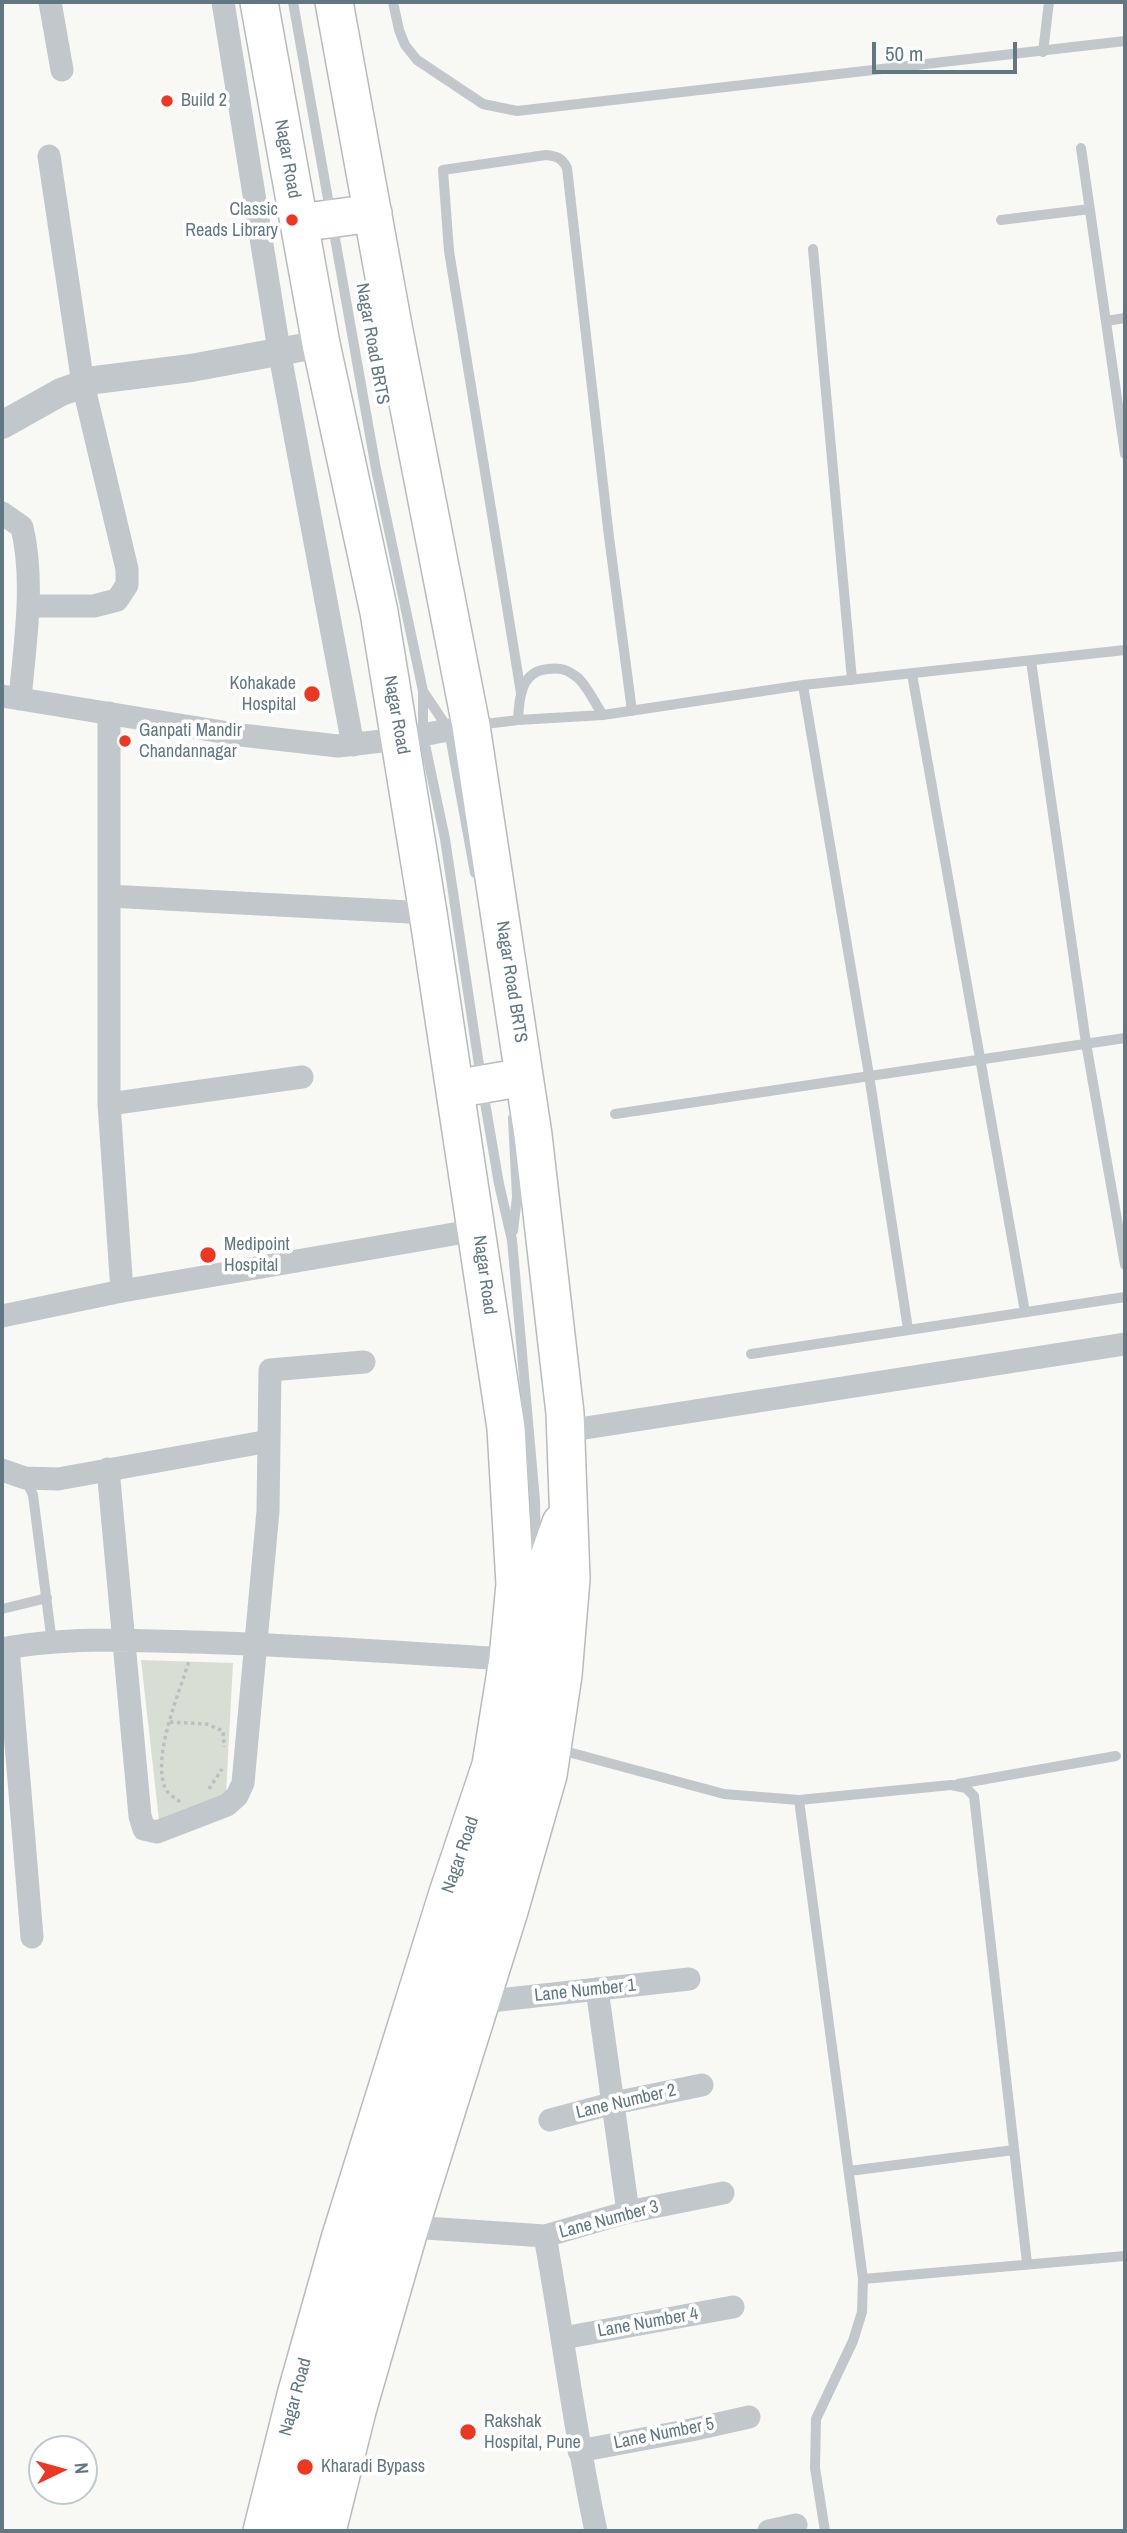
<!DOCTYPE html>
<html>
<head>
<meta charset="utf-8">
<style>
	body { margin:0 }
	#map { position:relative; width:1127px; height:2533px; overflow:hidden; background:#f8f8f5; font-family:"Archivo Narrow",sans-serif }
	canvas { display:block }
	.frame { position:absolute; inset:0; border:4px solid #617882; pointer-events:none }
	.north { position:absolute; left:28px; top:2435px; width:70px; height:70px; box-sizing:border-box; background:#fff; border:2px solid #c0c9cd; border-radius:50%; rotate:85deg; font-size:19px; font-weight:700; line-height:28px; text-align:center; color:#617882 }
	.north::after { content:''; display:block; margin:auto; width:24px; height:32px; background:#ed3721; clip-path:polygon(50% 0,100% 100%,50% 72%,0 100%) }
	.scale { position:absolute; left:872px; top:42px; width:145px; height:32px; box-sizing:border-box; border:4px solid #617882; border-top:0; padding-left:9px; font-size:21px; line-height:24px; white-space:nowrap; color:#617882; -webkit-text-stroke:5px #fff; paint-order:stroke }
</style>
</head>
<body>
<div id="map">
<canvas width="1127" height="2533"></canvas>
<div class="frame"></div>
<div class="north">N</div>
<div class="scale">50 m</div>
</div>
<script>
const g = document.querySelector('canvas').getContext('2d');
g.lineJoin = 'round';
function fill(path, color) {
  g.fillStyle = color;
  g.fill(path, 'evenodd');
}
function trace(path, color, width, dash) {
  g.strokeStyle = color;
  g.lineWidth = width;
  g.lineCap = dash ? 'butt' : 'round';
  g.setLineDash(dash || []);
  g.stroke(path);
}
function label(font, color, halo, rows, align = 'center') {
  g.font = font + ' "Archivo Narrow",sans-serif';
  g.lineWidth = 7;
  g.setLineDash([]);
  g.textBaseline = 'middle';
  g.strokeStyle = halo;
  g.fillStyle = color;
  for (const [text, x, y, turn = 0] of rows) {
    g.save();
    g.translate(x, y);
    g.rotate((+turn || 0) * Math.PI / 180);
    g.textAlign = isNaN(turn) ? turn : align;
    if (halo) g.strokeText(text, 0, 0);
    g.fillText(text, 0, 0);
    g.restore();
  }
}
fill(new Path2D(`
	M 141,1660 L 233,1663 L 226,1794 L 159,1820 Z`), '#d9ded4');
const trunk = new Path2D(`
	M 259,2 L 321,344 L 379,612 L 428,913 L 506,1428 L 515,1584 L 508,1659 L 491,1765 L 448,1893 L 340,2239 L 296,2395 L 262,2531
	M 299,223 L 373,213
	M 455,1089 L 524,1077
	M 295,2531 L 309,2460 L 341,2347 L 505,1819 L 528,1708 L 536,1604 L 551,1551 L 561,1523
	M 327,2531 L 357,2411 L 410,2227 L 509,1911 L 548,1775 L 563,1675 L 571,1579 L 565,1413 L 533,1135 L 471,726 L 394,331 L 334,2`);
trace(trunk, '#b6bbbe', 40);
trace(new Path2D(`
	M 170,1722 L 207,1724 L 223,1731 L 224,1747
	M 209,1789 L 222,1769
	M 180,1802 C 175,1798 168,1794 165,1788 C 152,1755 179,1694 189,1661`), '#bbbfc1', 3.5, [3.5, 3.5]);
trace(new Path2D(`
	M 293,2 L 376,469 L 423,691 L 423,735 L 445,839 L 482,1085 L 499,1184 L 512,1240 L 535,1501 L 536,1553
	M 393,2 L 399,30 L 405,45 L 417,60 L 483,104 L 517,111 L 1125,41
	M 1043,52 L 1049,2
	M 1081,148 L 1125,454
	M 1001,220 L 1090,209
	M 813,249 L 852,680
	M 1106,321 L 1125,318
	M 1031,661 L 1086,1043 L 1125,1265
	M 912,674 L 1025,1312
	M 803,685 L 869,1075 L 908,1329
	M 423,691 L 449,730 L 475,873
	M 521,693 L 449,251 L 443,170 L 546,155 C 557,156 562,158 567,168 L 609,537 L 632,711
	M 518,720 C 519,698 521,671 548,669 C 561,667 568,670 578,678 C 588,687 595,704 603,715
	M 477,725 L 518,720 L 603,715 L 803,685 L 1125,650
	M 615,1114 L 1125,1038
	M 513,1118 L 517,1197 L 513,1231
	M 751,1354 L 1125,1297
	M 25,1478 L 33,1495 L 52,1643
	M 2,1609 L 47,1598
	M 557,1749 L 724,1794 L 799,1800 L 863,2279 L 1125,2256
	M 958,1784 L 1116,1756
	M 799,1800 L 951,1785 L 966,1788 L 974,1796 L 1027,2263
	M 849,2171 L 1014,2150
	M 825,2531 L 815,2468 L 816,2419 L 853,2341 L 862,2312 L 863,2279`), '#c1c7ca', 10);
trace(new Path2D(`
	M 50,2 L 62,70
	M 223,2 L 279,350 L 353,745
	M 2,513 L 22,527 C 35,583 25,642 20,699
	M 28,606 L 94,606 L 117,600 L 127,585 L 127,569 L 83,384 L 49,156
	M 2,696 L 241,735 L 338,746 L 400,739 L 471,726
	M 109,713 L 109,1104 L 122,1291
	M 109,896 L 428,913
	M 109,1104 L 302,1077
	M 2,1316 L 122,1291 L 477,1230
	M 566,1431 L 1125,1344
	M 108,1469 L 140,1816 L 144,1829 L 157,1832 L 227,1805 L 237,1796 L 243,1783 L 268,1511 L 270,1370 L 364,1362
	M 2,1470 L 25,1478 L 58,1479 L 269,1441
	M 8,1648 L 32,1937
	M 2,1649 C 61,1637 133,1640 194,1642 C 299,1645 403,1653 508,1659
	M 597,1989 L 628,2212
	M 481,2002 L 689,1979
	M 550,2120 L 614,2103 L 702,2085
	M 410,2227 L 545,2236 L 628,2212 L 723,2193
	M 545,2236 C 563,2335 575,2434 596,2531
	M 563,2338 L 733,2307
	M 579,2451 L 691,2430 L 749,2417
	M 769,2531 L 796,2525`), '#c1c7ca', 23);
trace(new Path2D(`
	M 2,425 L 61,392 L 95,380 L 191,368 L 321,344`), '#c1c7ca', 28);
trace(trunk, '#fff', 37);
for (const [x, y, r, color] of [
	[167,101,7,"#ed3721"],
	[292,220,7,"#ed3721"],
	[312,694,9,"#ed3721"],
	[125,741,7,"#ed3721"],
	[208,1255,9,"#ed3721"],
	[468,2432,9,"#ed3721"],
	[305,2467,9,"#ed3721"]
]) {
  const dot = new Path2D();
  dot.arc(x, y, r, 0, 2 * Math.PI);
  g.fillStyle = color;
  g.fill(dot);
  trace(dot, '#fff', 2.5);
}
label('18px', '#617882', '#fff', [
	["Build 2",181,101],
	["Classic",278,210,"right"],
	["Reads Library",278,231,"right"],
	["Kohakade",296,684,"right"],
	["Hospital",296,705,"right"],
	["Ganpati Mandir",139,731],
	["Chandannagar",139,752],
	["Medipoint",224,1245],
	["Hospital",224,1266],
	["Rakshak",484,2422],
	["Hospital, Pune",484,2443],
	["Kharadi Bypass",321,2467]
], 'left');
label('18px', '#617882', '#fff', [
	["Nagar Road",287,159,80],
	["Nagar Road BRTS",372,344,80],
	["Nagar Road",396,715,80],
	["Nagar Road BRTS",511,982,81],
	["Nagar Road",484,1275,82],
	["Nagar Road",461,1855,-71],
	["Lane Number 1",585,1991,-6],
	["Lane Number 2",626,2102,-13],
	["Lane Number 3",609,2220,-15],
	["Lane Number 4",648,2323,-10],
	["Nagar Road",296,2397,-75],
	["Lane Number 5",664,2434,-11]
]);
</script>
</body>
</html>
